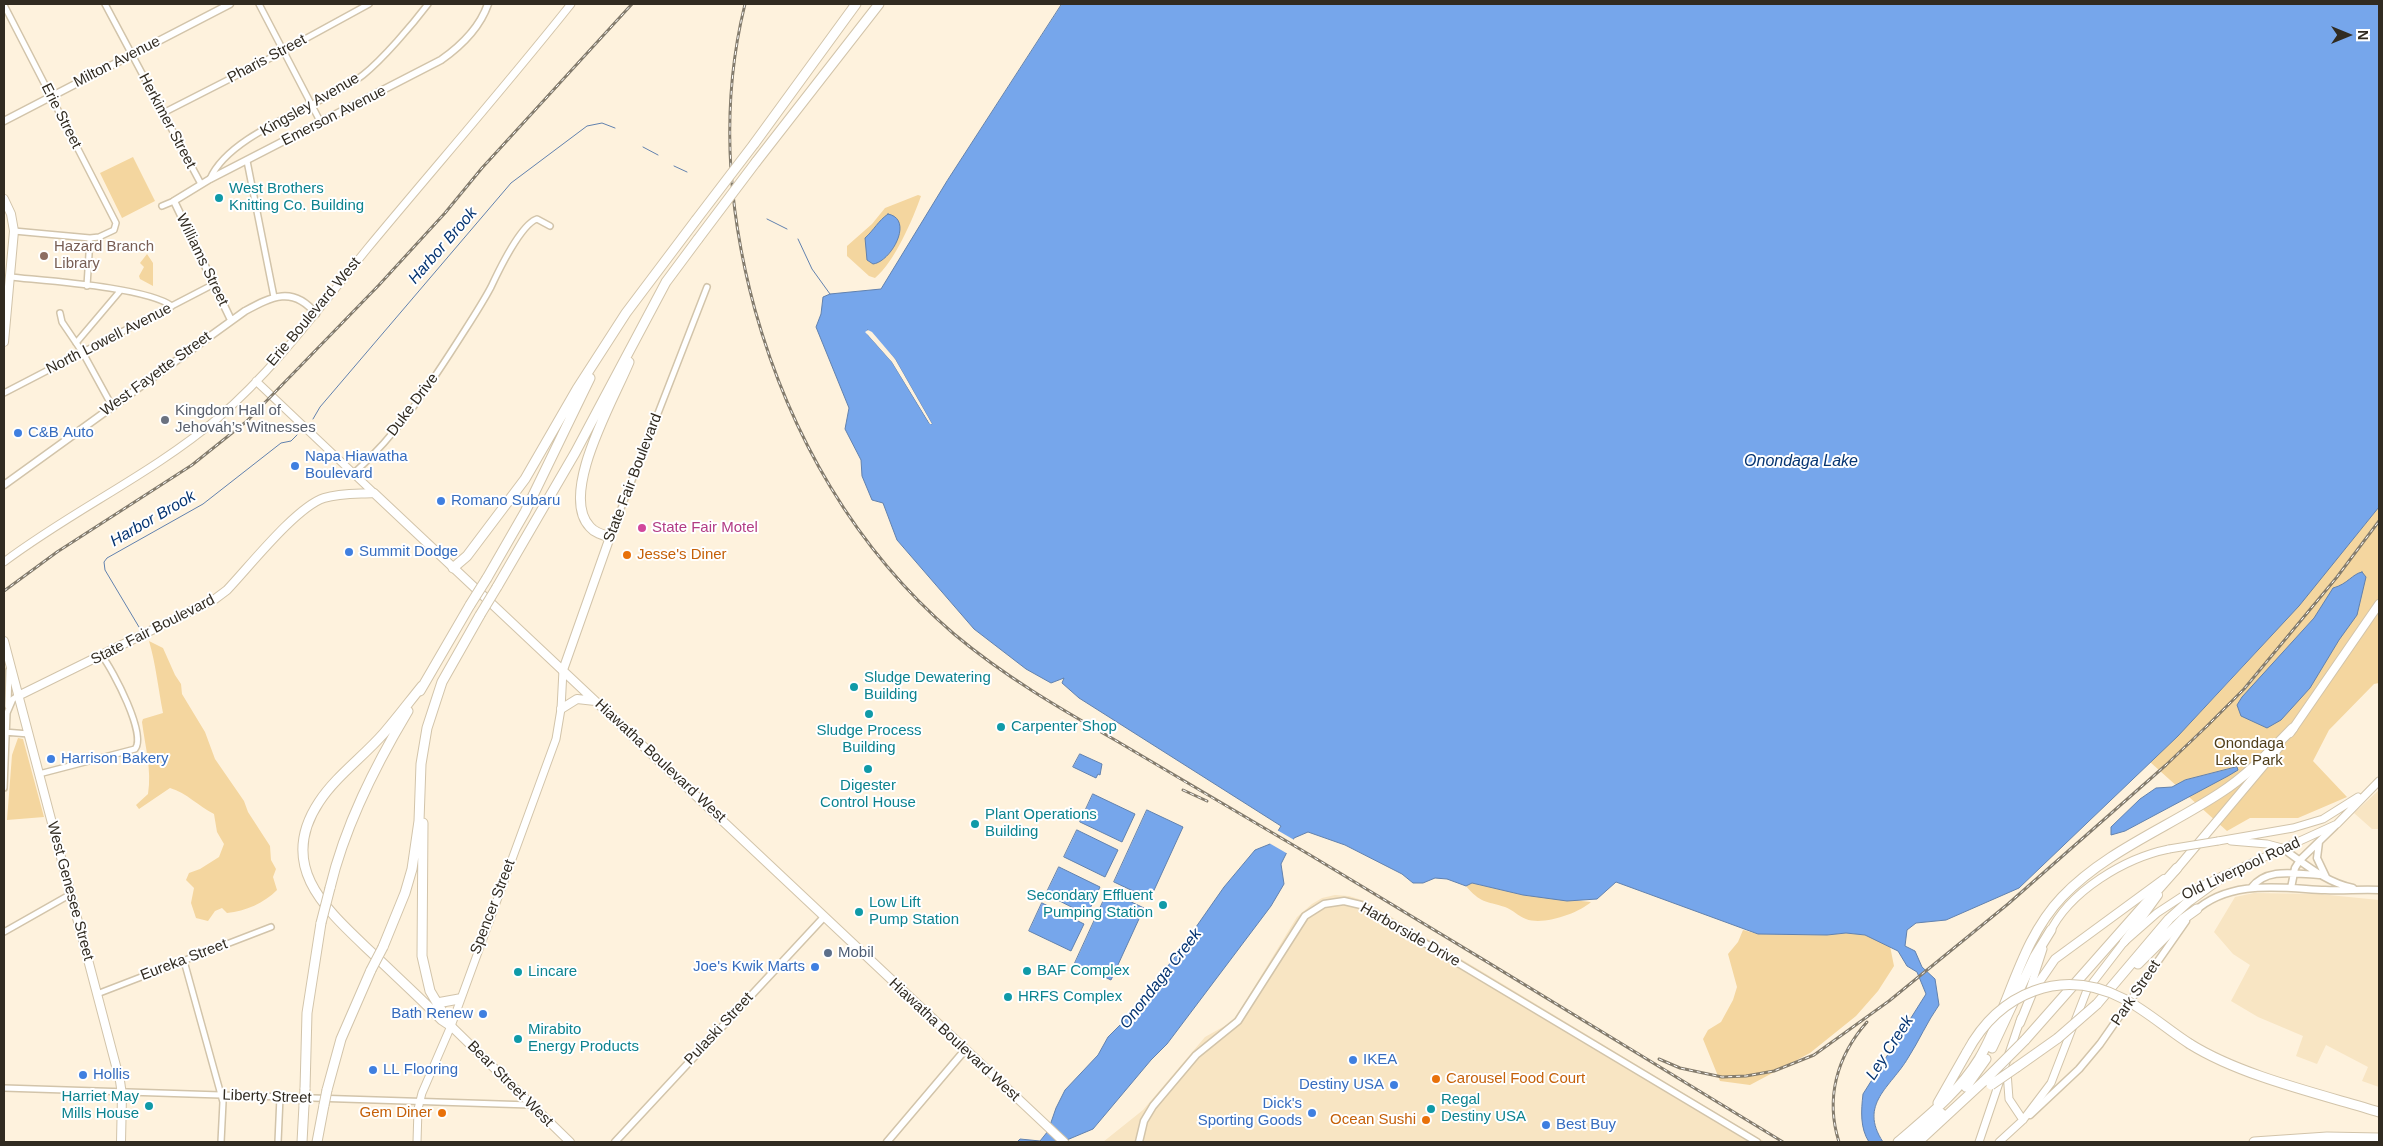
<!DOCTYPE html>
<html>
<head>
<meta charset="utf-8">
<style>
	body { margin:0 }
	#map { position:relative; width:2383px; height:1146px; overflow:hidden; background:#fef2dd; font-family:Helvetica,sans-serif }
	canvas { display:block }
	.frame { position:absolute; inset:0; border:5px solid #312b21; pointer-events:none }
	.north { position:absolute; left:2323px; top:10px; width:50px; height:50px; -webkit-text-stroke:4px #fff; paint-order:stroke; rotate:90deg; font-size:14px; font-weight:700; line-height:20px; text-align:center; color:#312b21 }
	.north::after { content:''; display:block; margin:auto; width:18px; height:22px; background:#312b21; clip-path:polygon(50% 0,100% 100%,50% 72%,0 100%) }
</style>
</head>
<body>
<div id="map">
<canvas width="2383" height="1146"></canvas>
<div class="frame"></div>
<div class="north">N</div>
</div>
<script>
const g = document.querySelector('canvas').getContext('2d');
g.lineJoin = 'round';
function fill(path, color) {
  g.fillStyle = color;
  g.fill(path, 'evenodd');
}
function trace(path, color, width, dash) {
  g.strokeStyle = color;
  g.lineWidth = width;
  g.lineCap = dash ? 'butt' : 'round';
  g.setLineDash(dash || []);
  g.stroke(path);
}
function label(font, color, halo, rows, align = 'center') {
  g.font = font + ' Helvetica,sans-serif';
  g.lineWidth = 4;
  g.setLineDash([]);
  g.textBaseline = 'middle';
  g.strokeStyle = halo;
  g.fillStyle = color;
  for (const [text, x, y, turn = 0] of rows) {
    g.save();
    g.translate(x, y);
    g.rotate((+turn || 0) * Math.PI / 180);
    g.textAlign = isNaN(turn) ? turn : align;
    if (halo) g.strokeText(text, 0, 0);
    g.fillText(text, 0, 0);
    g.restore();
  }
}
fill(new Path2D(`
	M 2379,790 L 2379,829 L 2372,829 L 2354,813 Z
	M 2254,893 L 2319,894 L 2379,900 L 2379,1087 L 2362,1081 L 2368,1067 L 2326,1045 L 2317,1064 L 2296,1056 L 2303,1036 L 2258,1017 L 2231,1001 L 2250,965 L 2233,954 L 2214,932 L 2235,897 Z
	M 1335,895 L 1349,896 L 1365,901 L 1765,1142 L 1103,1142 L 1143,1110 L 1205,1037 L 1230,1023 L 1237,1015 L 1297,917 L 1312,904 L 1322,898 Z`), '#f8e5c3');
fill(new Path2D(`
	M 133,157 L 155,201 L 122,218 L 100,173 Z
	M 918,195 L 921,196 C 913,219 894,263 875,278 L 869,276 L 847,256 L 847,246 L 872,224 L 885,208 Z
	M 147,254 L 153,263 L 153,286 L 140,279 L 139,276 L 144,267 L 140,263 Z
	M 2379,507 L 2379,683 L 2374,684 L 2329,730 L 2313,761 L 2347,797 L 2298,818 L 2250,818 L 2227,831 L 2150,762 C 2233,683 2307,596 2379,507 Z
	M 149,641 L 163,648 L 175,675 L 181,684 L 182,694 L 205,732 L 215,759 L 244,801 L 248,812 L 270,846 L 271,860 L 276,869 L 273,877 L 277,890 C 264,903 246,911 227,913 L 222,908 L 215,911 L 208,921 L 196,918 L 191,903 L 194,888 L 186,880 L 189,873 L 200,869 L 219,857 L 224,844 L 217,832 L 214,814 C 198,806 187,793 170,788 L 139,809 L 136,805 L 148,794 C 152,770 145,746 142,722 L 143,719 L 163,713 C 158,688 156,665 149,641 Z
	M 18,738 L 23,739 L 44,817 L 7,820 L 12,755 Z
	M 1472,883 L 1523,895 L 1591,902 C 1579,913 1543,926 1526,919 C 1518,916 1513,910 1505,907 C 1486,901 1480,903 1466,886 Z
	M 1743,930 L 1758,934 L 1827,935 L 1846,933 L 1865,935 L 1890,946 L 1894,966 L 1878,991 L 1856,1016 L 1810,1053 L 1750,1085 L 1720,1081 L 1703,1039 L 1708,1030 L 1721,1022 L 1733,1000 L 1737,987 L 1728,954 L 1738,942 Z`), '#f4d69f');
const water = new Path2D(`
	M 1062,4 L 2379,4 L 2379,507 L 2299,606 L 2178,736 L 2019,888 L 1946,920 L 1916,923 L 1907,930 L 1905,946 L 1915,951 L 1922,967 L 1935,979 L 1939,1005 C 1927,1022 1919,1041 1908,1058 C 1891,1087 1858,1104 1883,1142 L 1869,1142 C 1860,1128 1861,1111 1863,1094 L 1926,994 L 1917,972 L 1907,966 L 1898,951 L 1865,935 L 1846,933 L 1827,935 L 1758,934 L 1616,882 L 1597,899 L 1567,901 L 1523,895 L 1472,883 L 1466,886 L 1447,879 L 1435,878 L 1423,883 L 1413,883 L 1402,874 L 1345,845 L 1308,832 L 1294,838 L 1281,864 L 1284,884 L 1271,906 L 1167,1044 L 1151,1060 L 1093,1129 L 1062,1142 L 1017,1142 L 1020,1139 L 1040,1141 L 1048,1131 L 1056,1108 L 1065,1090 L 1098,1055 L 1108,1037 L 1124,1021 L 1175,957 L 1224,887 L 1255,850 L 1270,844 L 1281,826 L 1079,698 L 1062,683 L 1064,678 L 1051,683 L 1026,669 L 974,629 L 897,540 L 883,503 L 872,500 L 862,476 L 861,460 L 845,429 L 849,408 L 816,327 L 821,314 L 823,297 L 830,294 L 881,289 L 947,181 ZM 868,330 L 895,359 L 932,424 L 929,423 L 892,362 L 868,335 Z
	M 888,214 C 915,219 891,262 873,264 L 867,260 L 865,238 C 874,230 878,221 888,214 Z
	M 2362,572 L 2366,577 L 2357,615 L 2339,640 L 2310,688 L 2281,720 L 2267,728 L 2241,716 L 2237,705 L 2242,697 L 2314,618 L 2333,588 C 2348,584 2352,574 2362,572 Z
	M 1080,754 L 1102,764 L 1100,775 L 1098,774 L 1096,778 L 1073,767 Z
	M 2237,767 L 2238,770 L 2228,776 L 2125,831 L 2111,835 L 2111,827 L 2140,799 L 2156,788 L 2172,787 L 2185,780 Z
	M 1093,794 L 1135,814 L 1122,842 L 1080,822 Z
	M 1147,810 L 1183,827 L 1150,899 L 1114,882 Z
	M 1077,830 L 1118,850 L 1105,877 L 1064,857 Z
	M 1059,867 L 1100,887 L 1087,915 L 1046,894 Z
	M 1108,891 L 1144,908 L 1111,980 L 1075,963 Z
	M 1042,903 L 1084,924 L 1071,951 L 1029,931 Z`);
fill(water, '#76a6eb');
trace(water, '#6181ae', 1);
fill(new Path2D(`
	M 868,330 L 872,332 L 895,359 L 932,424 L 930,424 L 892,362 L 868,335 L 865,332 Z
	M 1277,830 L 1296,841 L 1288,854 L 1269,843 Z`), '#fef2dd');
trace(new Path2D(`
	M 643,147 L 658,155
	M 674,166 L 687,172
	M 767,219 L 787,229
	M 798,239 L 812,269 L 830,294
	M 313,419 L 320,407 L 511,183 L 587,126 L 602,123 L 615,128
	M 139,627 L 105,570 L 104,562 L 107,558 L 203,504 L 281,443 L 291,441 L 297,435`), '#6181ae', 1);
const minor = new Path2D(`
	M 105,4 L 201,184
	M 259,4 L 321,123
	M 4,5 L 116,223 L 114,230 L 99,237 L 90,238 L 14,231
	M 163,113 L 263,62 L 369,4
	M 247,161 L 274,297
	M 210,179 C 230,132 323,106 363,75 C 383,59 412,25 428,4
	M 162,206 L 174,201
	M 10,277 C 47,281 145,287 172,306
	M 87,286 L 90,238
	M 60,313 L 62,322 L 83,353 L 112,406
	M 76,343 L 120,291
	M 4,393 L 214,284
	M 353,474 C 399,433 432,382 465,330 C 474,316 483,302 491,287 C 498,272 521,224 537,219 L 550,226
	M 610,537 L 707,287
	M 8,706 L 9,670
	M 4,732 L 29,734
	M 39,774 L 135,749 C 147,735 113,670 102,656
	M 4,788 L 7,713 L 13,699 L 18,696
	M 4,932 L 71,894
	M 184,961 L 223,1102 L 221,1142
	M 97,994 L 271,927
	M 4,1088 L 530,1105
	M 278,1142 L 280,1097`);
const tertiary = new Path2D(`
	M 4,121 L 230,4
	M 231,320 L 174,201 L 210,179 L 441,60 C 461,46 480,27 488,4
	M 4,485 L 245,311 C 271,297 293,285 316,314
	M 2319,842 L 2317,858 L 2326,877
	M 2282,848 C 2305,864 2325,882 2353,888
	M 2251,888 C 2267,867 2295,874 2319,875
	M 2291,888 L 2295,868 L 2300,860 L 2335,826
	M 2194,912 C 2230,879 2280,888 2325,890 C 2343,891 2361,889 2379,890
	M 2030,1115 L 2079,1069 L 2100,1044 L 2186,921
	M 615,1142 L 824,917
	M 887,1142 L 965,1050
	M 1139,1142 L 1144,1121 L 1153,1106 L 1196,1055 L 1238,1021 L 1305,916 L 1324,904 L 1344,901 L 1361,905 L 1757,1142`);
const secondary = new Path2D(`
	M 256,381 L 374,493
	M 4,562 C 73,510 152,474 218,418 C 275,369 320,307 367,249 C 435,167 505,87 571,4
	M 2218,841 L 2293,828 L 2323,819 L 2358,797
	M 2231,841 L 2267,844 L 2282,848
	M 2049,934 C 2069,891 2125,858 2169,849
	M 2028,995 L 2043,949
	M 2007,1072 L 2009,1099 L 2023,1120
	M 417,1142 L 418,1109 L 422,1093 L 451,1026 L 556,739 L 561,709 L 563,670
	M 1979,1142 L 2021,1018
	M 1999,1142 L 2023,1120 L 2051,1083 L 2087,990 L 2124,942 L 2157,913 L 2192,890 L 2337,824 L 2379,781`);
const primary = new Path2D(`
	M 4,199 L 11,214 L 14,231 L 4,342
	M 4,641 L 120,1081 L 122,1095 L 121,1142
	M 563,670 L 610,537
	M 18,696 L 215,599 L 227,590 C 249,567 296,507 324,498 C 340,493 357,494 374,493 L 1064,1142
	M 561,709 L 577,699 L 595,701
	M 2290,733 L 2379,604
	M 2175,871 L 2280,746
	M 2124,942 L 2158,895
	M 2020,1023 L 2033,991 L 2055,959 L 2164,879
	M 451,1026 L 570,1142`);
const motorway = new Path2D(`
	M 754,144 L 856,4
	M 756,162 L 879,4
	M 610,537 C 603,535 595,533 590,527 C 558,494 615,397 629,362
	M 453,568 L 467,556 L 525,479 L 577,389 L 626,313 L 696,220
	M 487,578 L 525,512 L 590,378
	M 497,587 L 575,453 L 666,282 L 698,239
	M 422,686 C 409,702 397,718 384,733 C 363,757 336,776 319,802 C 276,867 327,910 371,952 C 395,975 419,997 442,1020 L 451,1026
	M 420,691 L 470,605
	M 423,823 L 422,956 L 430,991 L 449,1023
	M 330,888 C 345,825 375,766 408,711
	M 383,947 L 405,893 L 412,869 L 419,821 L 421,764 L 427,728 L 442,682 L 480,615
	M 2138,964 L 2183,919 L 2197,909
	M 437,1003 L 459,999
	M 2097,1004 L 2169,919 L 2189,901 L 2222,877
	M 2025,1040 L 2177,868
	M 2190,1044 C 2241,1076 2320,1094 2379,1112
	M 1992,1048 L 2035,956 L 2051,930
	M 2017,1067 L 2058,1038
	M 1966,1087 L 1986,1059
	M 305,1089 L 307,1013 L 321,923
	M 327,1090 L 341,1039 L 371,970
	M 1938,1103 L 1967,1052
	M 302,1142 L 304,1105
	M 317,1142 L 324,1105
	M 1898,1142 C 1928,1116 1958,1093 1979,1059 C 2010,1007 2019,942 2062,897 C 2106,851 2167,828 2220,793 C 2248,775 2270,751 2293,728
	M 1908,1142 L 1941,1113
	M 1918,1142 L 1984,1081
	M 2254,1142 L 2327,1137 L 2379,1138`);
trace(minor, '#d2c4aa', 8);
trace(tertiary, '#d2c4aa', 9);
trace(secondary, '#d2c4aa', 9);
trace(primary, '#d2c4aa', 10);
trace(motorway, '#d2c4aa', 11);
trace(minor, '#fff', 5);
trace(tertiary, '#fff', 6);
trace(secondary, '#fff', 7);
trace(primary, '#fff', 8);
trace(motorway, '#fff', 9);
const rail = new Path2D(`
	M 745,4 C 720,105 728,211 755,310 C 790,435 855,549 954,634 C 1004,676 1059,708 1115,740 C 1180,779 1245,817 1310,855 C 1468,950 1626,1046 1783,1142
	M 4,591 L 57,552 L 192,465 L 247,421 L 379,285 L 445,213 L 482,168 L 632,4
	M 1183,790 L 1207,801
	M 1659,1059 L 1680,1068 L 1722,1077 L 1746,1076 L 1774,1071 L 1814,1055 L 1889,1001 L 2008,904 L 2166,765 L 2207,726 L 2244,689 L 2337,577 L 2379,521
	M 1839,1142 C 1825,1098 1837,1056 1867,1022`);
trace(rail, '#847c6d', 3);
trace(rail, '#fff', 1, [4]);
const secondaryBridge = new Path2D(`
	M 2169,849 L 2218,841`);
const motorwayBridge = new Path2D(`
	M 696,220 L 754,144
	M 698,239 L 756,162
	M 470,605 L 487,578
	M 480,615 L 497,587
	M 321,923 L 330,888
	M 371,970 L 383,947
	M 2058,1038 L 2097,1004
	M 1967,1052 C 1999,993 2061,966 2124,999 C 2147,1011 2168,1030 2190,1044
	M 1984,1081 L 2025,1040
	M 1991,1085 L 2017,1067
	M 304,1105 L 305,1089
	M 324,1105 L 327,1090`);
trace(secondaryBridge, '#d2c4aa', 9, []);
trace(motorwayBridge, '#d2c4aa', 11, []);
trace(secondaryBridge, '#fff', 7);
trace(motorwayBridge, '#fff', 9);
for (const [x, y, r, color] of [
	[219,198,5,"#0f9aa8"],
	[44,256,5,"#8d6e63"],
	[165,420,5,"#6b7280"],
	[18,433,5,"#3f7fe0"],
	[295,466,5,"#3f7fe0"],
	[441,501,5,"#3f7fe0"],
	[642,528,5,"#d1479c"],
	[349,552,5,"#3f7fe0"],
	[627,555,5,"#e8710a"],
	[854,687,5,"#0f9aa8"],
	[869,714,5,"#0f9aa8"],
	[1001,727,5,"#0f9aa8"],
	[51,759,5,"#3f7fe0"],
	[868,769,5,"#0f9aa8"],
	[975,824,5,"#0f9aa8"],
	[1163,905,5,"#0f9aa8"],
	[859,912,5,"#0f9aa8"],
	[828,953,5,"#5c6f8a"],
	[815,967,5,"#3f7fe0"],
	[1027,971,5,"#0f9aa8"],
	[518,972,5,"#0f9aa8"],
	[1008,997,5,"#0f9aa8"],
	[483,1014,5,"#3f7fe0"],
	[518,1039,5,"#0f9aa8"],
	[1353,1060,5,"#3f7fe0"],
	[373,1070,5,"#3f7fe0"],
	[83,1075,5,"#3f7fe0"],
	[1436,1079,5,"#e8710a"],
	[1394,1085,5,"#3f7fe0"],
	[149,1106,5,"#0f9aa8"],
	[1431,1109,5,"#0f9aa8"],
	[442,1113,5,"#e8710a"],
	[1312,1113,5,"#3f7fe0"],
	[1426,1120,5,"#e8710a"],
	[1546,1125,5,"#3f7fe0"]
]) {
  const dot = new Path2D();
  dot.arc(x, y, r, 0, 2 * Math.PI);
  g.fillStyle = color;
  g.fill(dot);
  trace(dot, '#fff', 2);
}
label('15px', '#312b21', '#fff', [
	["Pharis Street",267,59,-28],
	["Milton Avenue",117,62,-27],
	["Kingsley Avenue",310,105,-30],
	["Erie Street",61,116,63],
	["Emerson Avenue",334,116,-27],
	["Herkimer Street",167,121,62],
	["Williams Street",202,260,64],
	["Erie Boulevard West",314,312,-50],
	["North Lowell Avenue",109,339,-27],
	["West Fayette Street",156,374,-36],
	["Duke Drive",413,405,-53],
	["State Fair Boulevard",633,478,-69],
	["State Fair Boulevard",153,630,-27],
	["Hiawatha Boulevard West",660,761,43],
	["Old Liverpool Road",2241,869,-25],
	["West Genesee Street",70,891,75],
	["Spencer Street",493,907,-69],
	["Harborside Drive",1410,935,30],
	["Eureka Street",184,960,-21],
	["Park Street",2136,993,-56],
	["Pulaski Street",719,1029,-47],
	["Hiawatha Boulevard West",954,1040,43],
	["Bear Street West",510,1084,45],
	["Liberty Street",267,1097,2]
]);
label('15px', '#0d838f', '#fff', [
	["West Brothers",229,189],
	["Knitting Co. Building",229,206],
	["Sludge Dewatering",864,678],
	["Building",864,695],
	["Carpenter Shop",1011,727],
	["Sludge Process",869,731,"center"],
	["Building",869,748,"center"],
	["Digester",868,786,"center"],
	["Control House",868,803,"center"],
	["Plant Operations",985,815],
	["Building",985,832],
	["Secondary Effluent",1153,896,"right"],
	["Pumping Station",1153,913,"right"],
	["Low Lift",869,903],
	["Pump Station",869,920],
	["BAF Complex",1037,971],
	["Lincare",528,972],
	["HRFS Complex",1018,997],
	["Mirabito",528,1030],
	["Energy Products",528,1047],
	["Harriet May",139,1097,"right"],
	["Mills House",139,1114,"right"],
	["Regal",1441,1100],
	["Destiny USA",1441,1117]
], 'left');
label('15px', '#785e54', '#fff', [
	["Hazard Branch",54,247],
	["Library",54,264]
], 'left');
label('15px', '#5b616d', '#fff', [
	["Kingdom Hall of",175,411],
	["Jehovah’s Witnesses",175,428]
], 'left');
label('15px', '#366cbe', '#fff', [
	["C&B Auto",28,433],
	["Napa Hiawatha",305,457],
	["Boulevard",305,474],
	["Romano Subaru",451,501],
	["Summit Dodge",359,552],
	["Harrison Bakery",61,759],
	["Joe's Kwik Marts",805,967,"right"],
	["Bath Renew",473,1014,"right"],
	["IKEA",1363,1060],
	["LL Flooring",383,1070],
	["Hollis",93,1075],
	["Destiny USA",1384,1085,"right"],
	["Dick's",1302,1104,"right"],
	["Sporting Goods",1302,1121,"right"],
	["Best Buy",1556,1125]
], 'left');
label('15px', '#b23c85', '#fff', [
	["State Fair Motel",652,528]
], 'left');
label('15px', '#c56008', '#fff', [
	["Jesse's Diner",637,555],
	["Carousel Food Court",1446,1079],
	["Gem Diner",432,1113,"right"],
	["Ocean Sushi",1416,1120,"right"]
], 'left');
label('15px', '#503e1a', '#fff', [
	["Onondaga",2249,744],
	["Lake Park",2249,761]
]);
label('15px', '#4e5e75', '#fff', [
	["Mobil",838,953]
], 'left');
label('italic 16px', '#063572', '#fff', [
	["Harbor Brook",443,246,-49],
	["Onondaga Lake",1801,462],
	["Harbor Brook",153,519,-30],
	["Onondaga Creek",1161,979,-52],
	["Ley Creek",1890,1048,-57]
]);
</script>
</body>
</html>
